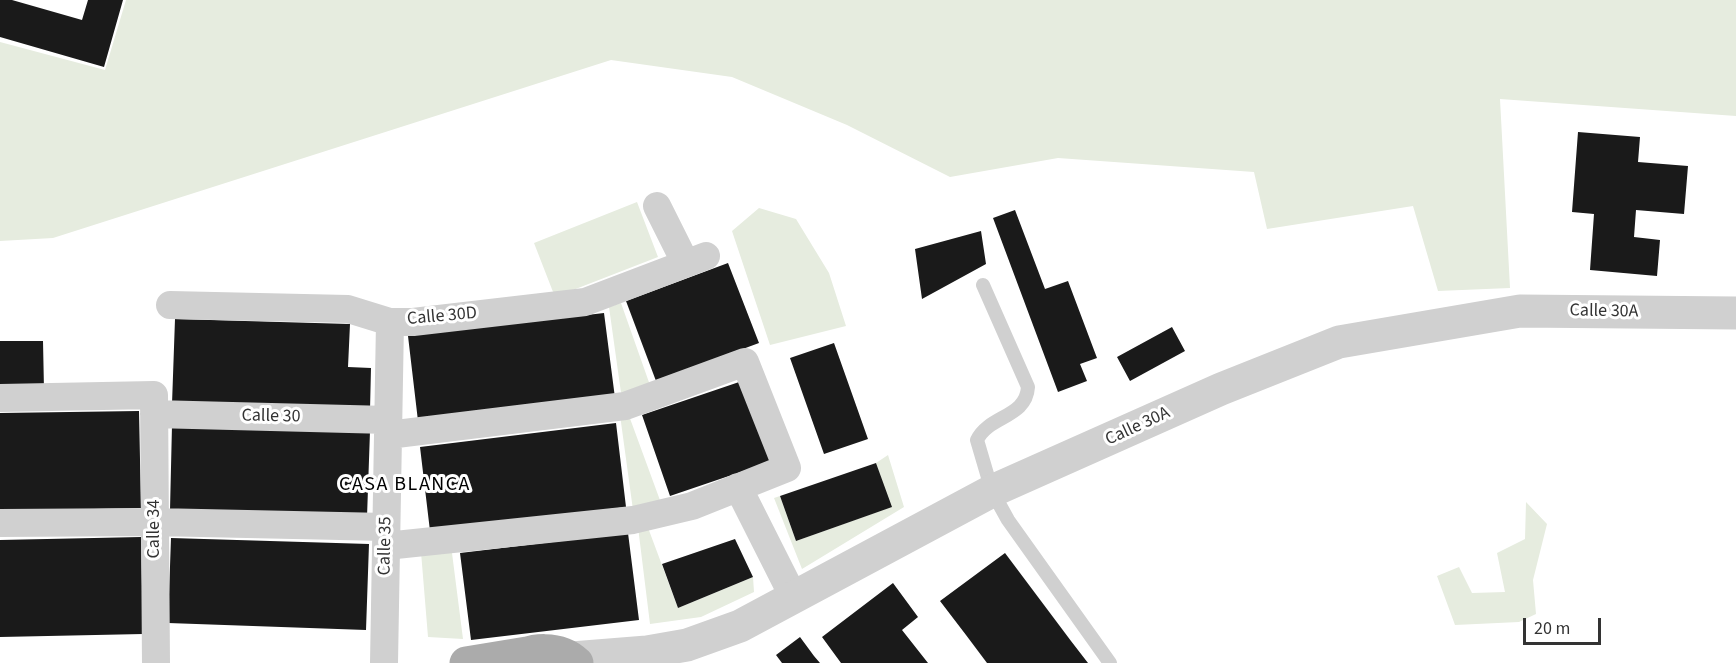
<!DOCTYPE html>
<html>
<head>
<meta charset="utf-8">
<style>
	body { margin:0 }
	#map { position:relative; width:1736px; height:663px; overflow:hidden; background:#fff; font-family:"Source Sans 3",sans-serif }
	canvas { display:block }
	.scale { position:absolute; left:1523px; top:618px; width:78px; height:27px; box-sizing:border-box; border:3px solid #333; border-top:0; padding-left:8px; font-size:18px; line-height:21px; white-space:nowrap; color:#333; -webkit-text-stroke:4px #fff; paint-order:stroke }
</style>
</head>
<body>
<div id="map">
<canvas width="1736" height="663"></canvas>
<div class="scale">20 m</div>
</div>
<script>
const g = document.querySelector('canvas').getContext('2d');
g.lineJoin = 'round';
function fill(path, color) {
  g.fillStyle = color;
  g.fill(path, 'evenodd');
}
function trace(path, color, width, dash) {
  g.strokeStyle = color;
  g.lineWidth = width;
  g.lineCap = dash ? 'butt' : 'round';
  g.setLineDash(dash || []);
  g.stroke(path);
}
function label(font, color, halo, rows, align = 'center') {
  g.font = font + ' "Source Sans 3",sans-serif';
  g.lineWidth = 6;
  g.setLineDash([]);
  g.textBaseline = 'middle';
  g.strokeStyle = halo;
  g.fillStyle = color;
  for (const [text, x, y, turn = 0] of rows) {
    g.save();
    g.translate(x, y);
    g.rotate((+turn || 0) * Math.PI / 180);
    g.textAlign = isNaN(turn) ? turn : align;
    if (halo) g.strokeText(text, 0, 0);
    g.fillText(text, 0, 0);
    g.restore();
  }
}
fill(new Path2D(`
	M 126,0 L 1736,0 L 1736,116 L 1500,99 L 1510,288 L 1438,291 L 1413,206 L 1267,229 L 1254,172 L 1058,158 L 950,177 L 847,125 L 732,77 L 611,60 L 53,238 L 0,241 L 0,42 L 105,70 Z
	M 637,202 L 658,257 L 555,297 L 534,243 Z
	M 759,208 L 796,219 L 829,273 L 846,326 L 770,345 L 732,231 Z
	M 621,303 L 651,388 L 622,400 L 609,307 Z
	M 628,413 L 661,503 L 633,510 L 620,415 Z
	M 888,455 L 904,507 L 802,569 L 774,498 L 780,496 L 796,541 L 891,507 L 876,463 Z
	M 1526,502 L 1547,524 L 1533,580 L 1536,614 L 1519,622 L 1455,625 L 1437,576 L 1459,567 L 1472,593 L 1505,592 L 1497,553 L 1525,539 Z
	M 647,525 L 678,608 L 753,577 L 754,592 L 701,617 L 650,624 L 638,527 Z
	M 421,552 L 452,553 L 463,639 L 428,637 Z`), '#e6ecdf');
fill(new Path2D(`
	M 0,0 L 12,0 L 82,20 L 88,0 L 123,0 L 104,67 L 0,37 Z
	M 1578,132 L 1640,137 L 1638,162 L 1688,166 L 1684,214 L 1636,210 L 1634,237 L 1660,240 L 1657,276 L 1590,270 L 1594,214 L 1572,212 Z
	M 1015,210 L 1045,289 L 1068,281 L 1097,358 L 1080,364 L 1087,381 L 1058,392 L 993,218 Z
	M 981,231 L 986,264 L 922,299 L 915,249 Z
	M 728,263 L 759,343 L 656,381 L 626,301 Z
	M 604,313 L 615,398 L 418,421 L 408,336 Z
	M 175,319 L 350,324 L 348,367 L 371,368 L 370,410 L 172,404 Z
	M 1172,327 L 1185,351 L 1130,381 L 1117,357 Z
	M 0,341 L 43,341 L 44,390 L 0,390 Z
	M 834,343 L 868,439 L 824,454 L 790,358 Z
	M 745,380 L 773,461 L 670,496 L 642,415 Z
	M 139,411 L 141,508 L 0,511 L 0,413 Z
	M 616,423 L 626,507 L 430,531 L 420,447 Z
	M 172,425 L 370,431 L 367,517 L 170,510 Z
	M 876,463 L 892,507 L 796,541 L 780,496 Z
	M 628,533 L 639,620 L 471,640 L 460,553 Z
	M 141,537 L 143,634 L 0,637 L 0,540 Z
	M 171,538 L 369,544 L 366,630 L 168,623 Z
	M 735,539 L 753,577 L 678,608 L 662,564 Z
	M 1005,553 L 1071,641 L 1088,663 L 987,663 L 966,635 L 940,601 Z
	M 893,583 L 918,617 L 902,630 L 928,663 L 841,663 L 822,637 Z
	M 800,637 L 814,656 L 820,663 L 782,663 L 776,655 Z`), '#1a1a1a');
trace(new Path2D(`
	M 983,285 L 1028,387 C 1026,418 989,415 977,440 L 992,491 L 1008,520 L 1110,663`), '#d0d0d0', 14);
trace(new Path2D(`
	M 657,206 L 685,262
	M 170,305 L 348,309 L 390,322 L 413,322 L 585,302 L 706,256
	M 0,398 L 154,395 L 156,663
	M 154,414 L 388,420
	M 738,487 L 794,598
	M 0,523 L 155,522 L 386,527
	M 386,546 L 633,520 L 692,506 L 787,468 L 745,362 L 625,406 L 388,435
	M 384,663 L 390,322`), '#d0d0d0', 28);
trace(new Path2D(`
	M 572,658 L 647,652 L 687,645 L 740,626 L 992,491 L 1221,389 L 1339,342 L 1520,311 L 1736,313`), '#d0d0d0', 33);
trace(new Path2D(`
	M 466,663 L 533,652
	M 512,663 C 529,646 561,647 577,663`), '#ababab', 33);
label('18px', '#333', '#fff', [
	["Calle 30A",1604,312,1],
	["Calle 30D",442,317,-5],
	["Calle 30",271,417,1],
	["Calle 30A",1138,427,-25],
	["Calle 34",155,529,-90],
	["Calle 35",386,546,-89]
]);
g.letterSpacing = '1.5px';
label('20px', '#000', '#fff', [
	["CASA BLANCA",405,486]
]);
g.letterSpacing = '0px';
</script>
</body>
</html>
